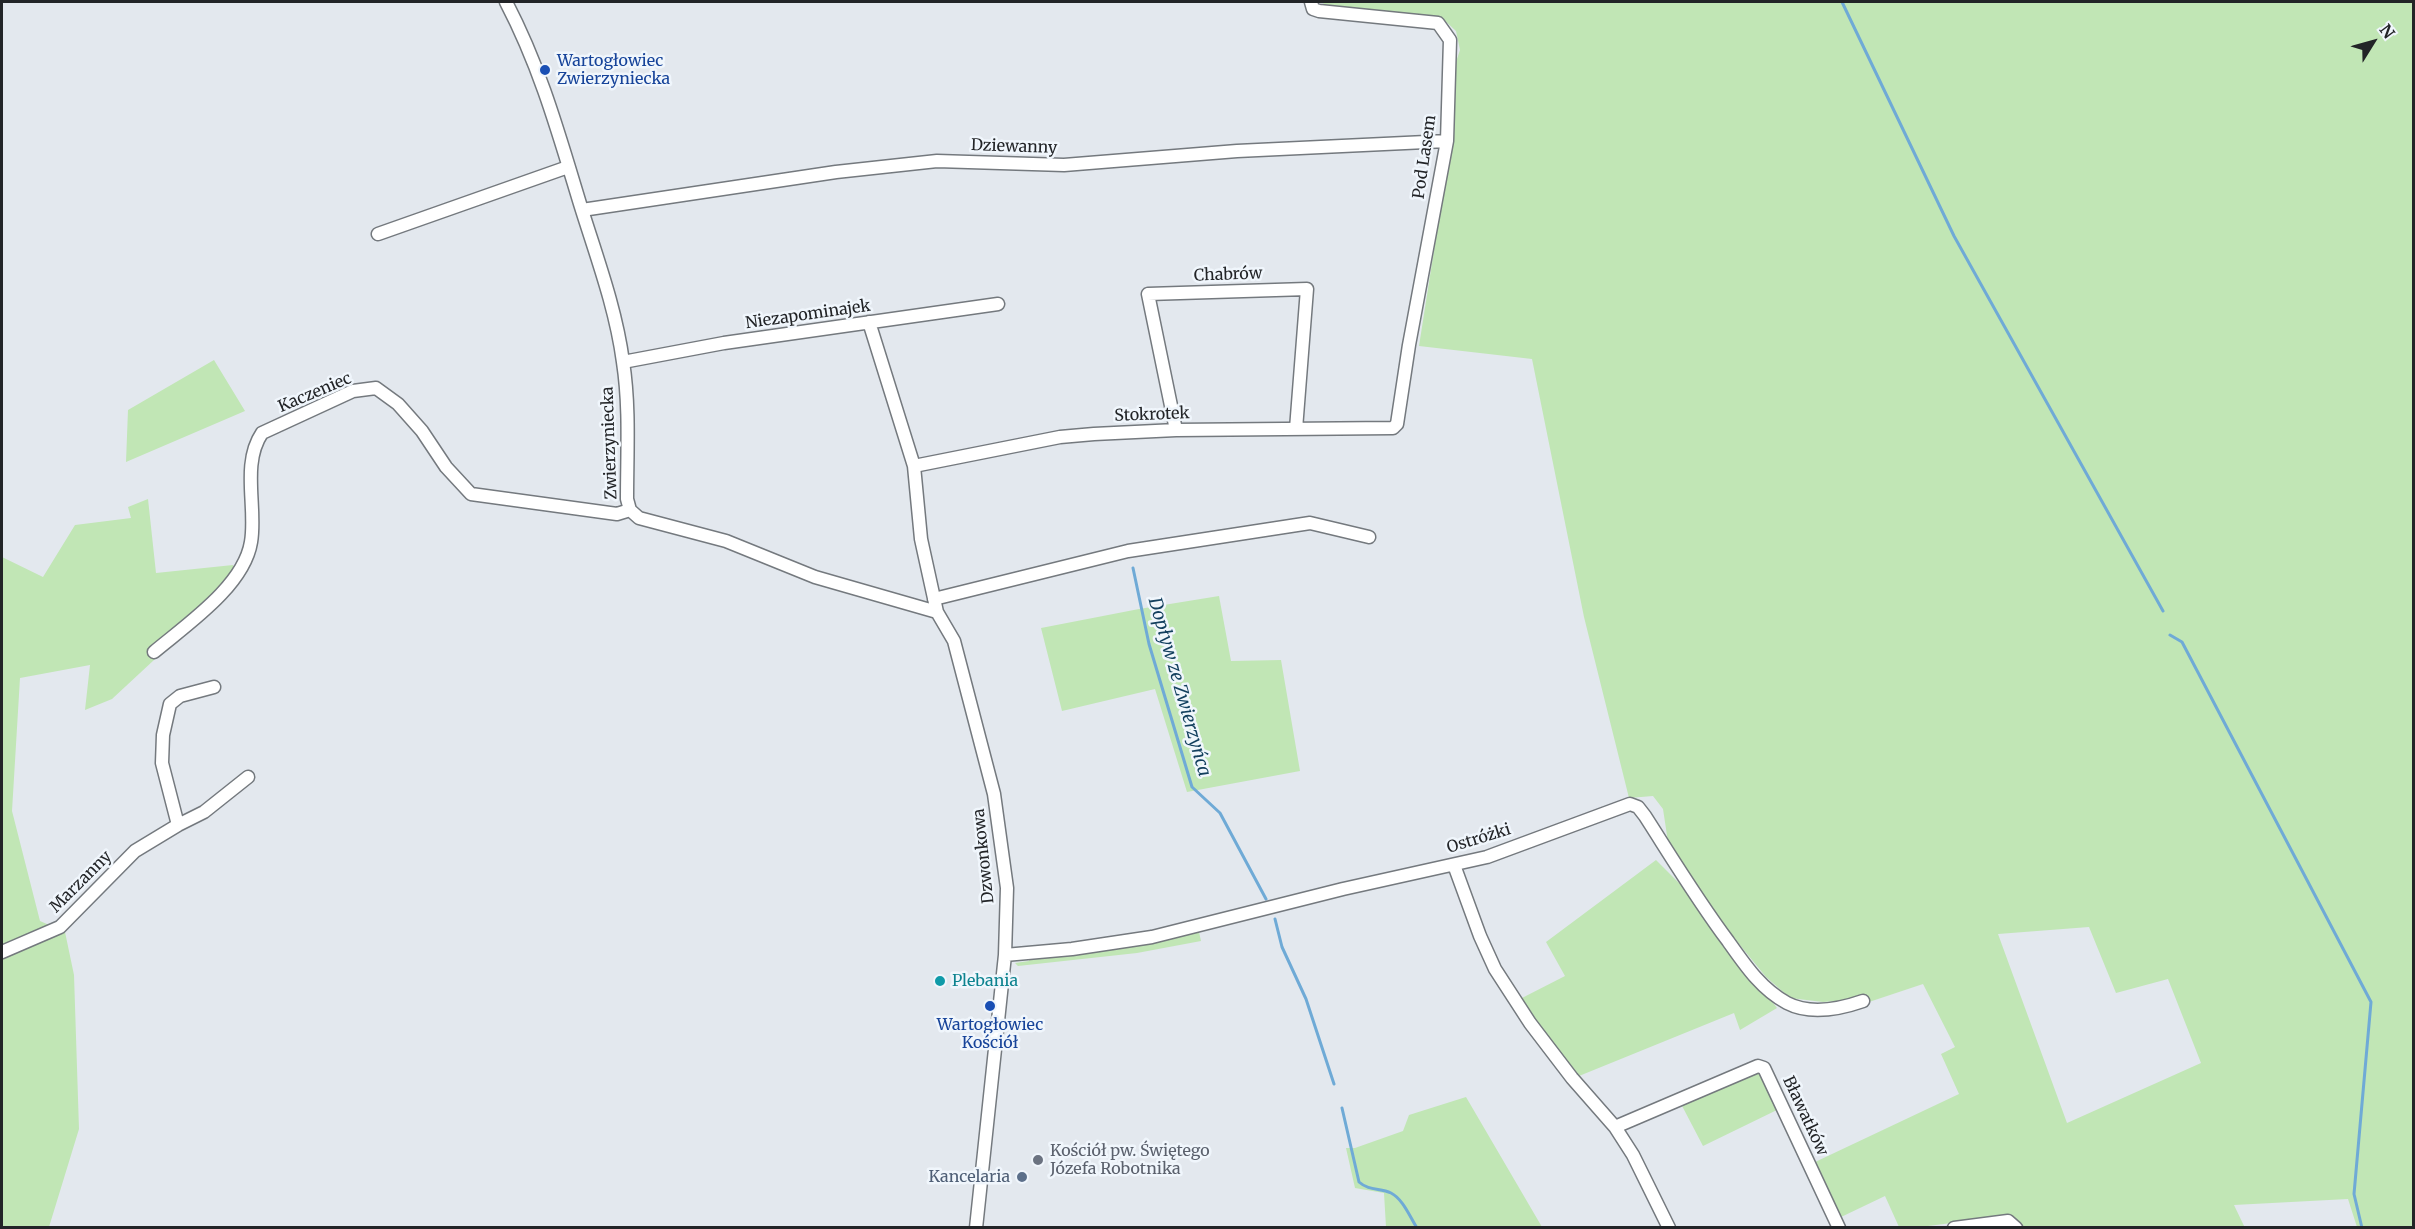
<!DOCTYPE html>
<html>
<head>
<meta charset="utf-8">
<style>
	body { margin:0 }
	#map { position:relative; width:2415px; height:1229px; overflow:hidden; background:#e3e8ee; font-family:Merriweather,serif }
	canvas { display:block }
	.frame { position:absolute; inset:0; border:3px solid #222427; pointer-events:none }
	.north { position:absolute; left:2343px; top:12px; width:60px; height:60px; -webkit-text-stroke:4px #f0f6fc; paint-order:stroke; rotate:53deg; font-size:16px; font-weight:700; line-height:24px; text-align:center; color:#222427 }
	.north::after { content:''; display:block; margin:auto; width:21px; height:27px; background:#222427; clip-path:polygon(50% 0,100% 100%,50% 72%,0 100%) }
</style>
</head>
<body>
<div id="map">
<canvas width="2415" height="1229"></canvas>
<div class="frame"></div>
<div class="north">N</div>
</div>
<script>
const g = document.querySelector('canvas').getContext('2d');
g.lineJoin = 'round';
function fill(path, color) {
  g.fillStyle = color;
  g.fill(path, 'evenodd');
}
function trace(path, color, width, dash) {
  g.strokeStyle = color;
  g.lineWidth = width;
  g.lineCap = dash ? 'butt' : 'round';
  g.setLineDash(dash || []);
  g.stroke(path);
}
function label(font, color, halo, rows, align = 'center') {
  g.font = font + ' Merriweather,serif';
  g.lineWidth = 5;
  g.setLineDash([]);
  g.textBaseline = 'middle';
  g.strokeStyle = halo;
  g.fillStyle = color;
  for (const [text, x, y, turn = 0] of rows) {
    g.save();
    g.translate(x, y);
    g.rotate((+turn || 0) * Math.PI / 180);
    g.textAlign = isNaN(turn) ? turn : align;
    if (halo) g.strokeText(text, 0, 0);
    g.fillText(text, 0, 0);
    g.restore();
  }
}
fill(new Path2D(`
	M 1321,2 L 2413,2 L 2413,1227 L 2357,1227 L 2348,1199 L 2234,1205 L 2245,1228 L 2021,1228 L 2007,1216 L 1920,1227 L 1899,1227 L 1885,1196 L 1839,1218 L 1813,1163 L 1959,1094 L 1941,1054 L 1955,1047 L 1923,984 L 1869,1002 L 1851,1000 L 1823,1002 L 1790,998 L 1766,977 L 1721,922 L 1668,842 L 1663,809 L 1653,796 L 1629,798 L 1584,617 L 1532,359 L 1419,346 L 1451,142 L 1455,65 L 1460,50 L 1456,31 L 1443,19 L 1332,9 ZM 2089,927 L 2116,993 L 2168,979 L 2201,1063 L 2067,1123 L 1998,934 Z
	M 214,360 L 245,411 L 126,462 L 128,410 Z
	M 148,499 L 156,573 L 233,565 L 238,582 L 112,699 L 85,710 L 90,665 L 20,678 L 12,811 L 40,921 L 65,932 L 74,975 L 79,1129 L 49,1227 L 2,1227 L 2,557 L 43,577 L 75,525 L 131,518 L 128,507 Z
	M 1219,596 L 1231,661 L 1281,660 L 1300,771 L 1187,792 L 1155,689 L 1062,711 L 1041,628 L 1139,609 Z
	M 1656,860 L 1684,888 L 1777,1008 L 1740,1030 L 1734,1013 L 1579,1076 L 1520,999 L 1565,976 L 1546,942 Z
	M 1199,932 L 1201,941 L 1137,953 L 1018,966 L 1015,963 L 1029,961 L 1029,957 L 1137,945 Z
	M 1752,1071 L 1761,1074 L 1779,1109 L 1703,1146 L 1680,1102 Z
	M 1466,1097 L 1542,1227 L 1386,1227 L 1384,1193 L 1355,1188 L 1346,1148 L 1355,1148 L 1403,1131 L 1409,1115 Z`), '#c1e6b5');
trace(new Path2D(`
	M 1842,2 L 1954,236 L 2163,611
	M 1133,568 L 1149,644 L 1192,787 L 1220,813 L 1266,899
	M 2170,635 L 2182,642 L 2371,1002 L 2354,1194 L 2362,1228
	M 1275,919 L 1282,947 L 1306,999 L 1334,1084
	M 1342,1108 L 1359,1182 C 1369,1191 1380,1188 1391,1193 C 1403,1199 1410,1217 1417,1228`), '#6faad6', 3);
const minor = new Path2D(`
	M 506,2 C 541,69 559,135 581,207 C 597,258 616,309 623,362 C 630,407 627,453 627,499 L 630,510 L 639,518 L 726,541 L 815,577 L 937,612
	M 582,210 L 836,172 L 937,161 L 1064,165 L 1237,151 L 1447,141
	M 378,234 L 568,167
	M 869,322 L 914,466 L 921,539 L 937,612 L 954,641 L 994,794 L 1007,888 L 1005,955 L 976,1228
	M 623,362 L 724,343 L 998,304
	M 1176,430 L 1148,294 L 1307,289 L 1296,429
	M 914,466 L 1060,437 L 1094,434 L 1176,430 L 1393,428 L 1397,424 L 1409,345 L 1447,141 L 1450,40 L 1438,23 L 1319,11 L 1313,9 L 1311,2
	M 934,599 L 1128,551 L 1310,523 L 1369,537
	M 154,652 C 186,625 244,586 251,542 C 257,508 241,464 262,433 L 353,391 L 376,388 L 398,404 L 422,431 L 446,467 L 471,494 L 617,514 L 630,510
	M 178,825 L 204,812 L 248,777
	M 1454,865 L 1480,936 L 1495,969 L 1530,1023 L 1572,1078 L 1615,1127 L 1633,1155 L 1669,1228
	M 2,952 L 60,927 L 135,851 L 178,825 L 162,763 L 163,735 L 170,704 L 180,696 L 214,687
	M 1005,955 L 1072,949 L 1152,937 L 1343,889 L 1487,857 L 1630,804 L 1638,807 L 1645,816 C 1672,858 1698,901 1728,941 C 1745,965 1761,989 1787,1003 C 1810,1015 1840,1009 1863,1001
	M 1615,1127 L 1758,1066 L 1764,1068 L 1839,1228
	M 1954,1228 L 2008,1221 L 2016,1228`);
trace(minor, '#74797e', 15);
trace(minor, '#fff', 12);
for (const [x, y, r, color] of [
	[545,70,6,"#1a4fb4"],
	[940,981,6,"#0f9aa8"],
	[990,1006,6,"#1a4fb4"],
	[1038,1160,6,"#6b7280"],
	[1022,1177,6,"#5c6f8a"]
]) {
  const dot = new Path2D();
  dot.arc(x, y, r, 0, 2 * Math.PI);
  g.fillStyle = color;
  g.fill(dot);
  trace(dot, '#f0f6fc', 2);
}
label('16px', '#164399', '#f0f6fc', [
	["Wartogłowiec",557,61],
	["Zwierzyniecka",557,79],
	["Wartogłowiec",990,1025,"center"],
	["Kościół",990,1043,"center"]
], 'left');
label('16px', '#222427', '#f0f6fc', [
	["Dziewanny",1014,147,2],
	["Pod Lasem",1425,157,-82],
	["Chabrów",1228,275,-2],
	["Niezapominajek",808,315,-8],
	["Kaczeniec",315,393,-23],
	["Stokrotek",1152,415,-2],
	["Zwierzyniecka",610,443,-92],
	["Ostróżki",1479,839,-17],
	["Dzwonkowa",984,856,-96],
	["Marzanny",81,882,-45],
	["Bławatków",1805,1116,65]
]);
label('16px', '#0d838f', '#f0f6fc', [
	["Plebania",952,981]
], 'left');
label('16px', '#5b616d', '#f0f6fc', [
	["Kościół pw. Świętego",1050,1151],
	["Józefa Robotnika",1050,1169]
], 'left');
label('16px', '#4e5e75', '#f0f6fc', [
	["Kancelaria",1010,1177]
], 'right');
label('italic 18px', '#13405e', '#f0f6fc', [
	["Dopływ ze Zwierzyńca",1179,687,74]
]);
</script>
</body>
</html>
